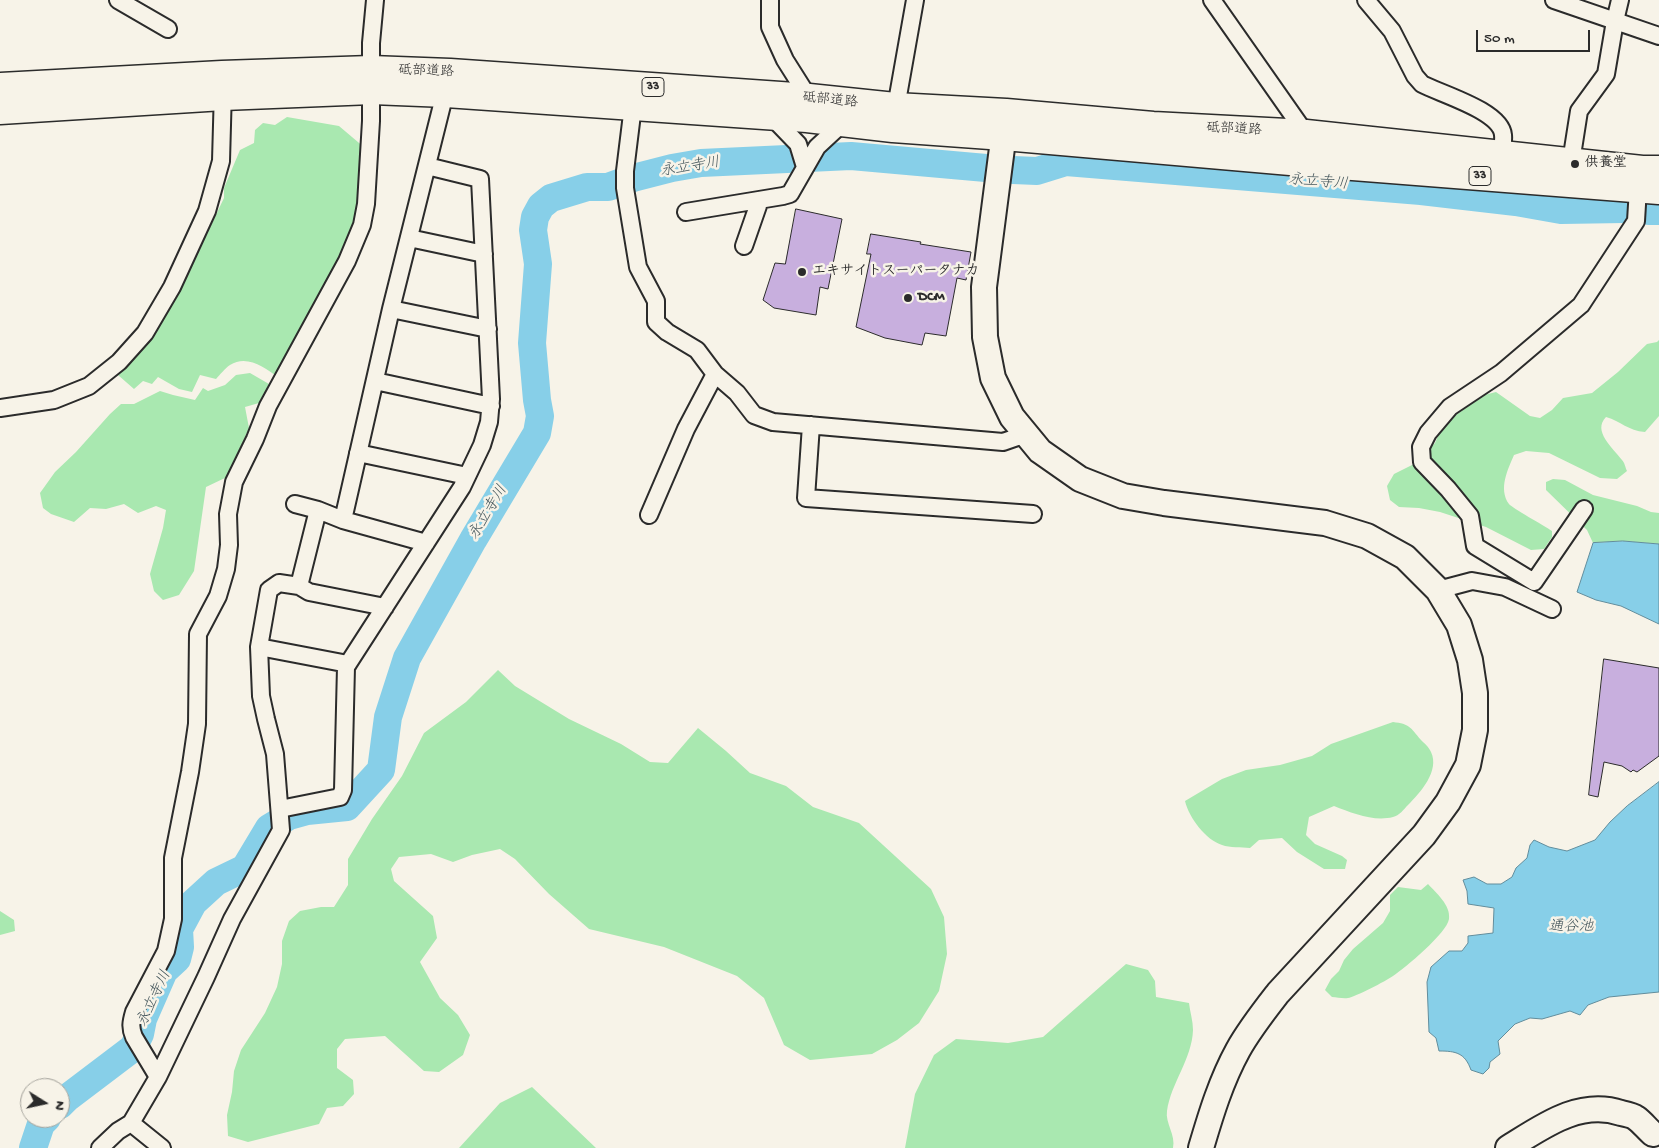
<!DOCTYPE html>
<html>
<head>
<meta charset="utf-8">
<style>
	body { margin:0 }
	#map { position:relative; width:1659px; height:1148px; overflow:hidden; background:#f7f3e8; font-family:"Gochi Hand",sans-serif }
	canvas { display:block }
	.north { position:absolute; left:20px; top:1078px; width:50px; height:50px; box-sizing:border-box; background:#f7f3e8; border:1px solid #a5a39c; border-radius:50%; rotate:100deg; font-size:14px; font-weight:700; line-height:20px; text-align:center; color:#2b2b2b }
	.north::after { content:''; display:block; margin:auto; width:18px; height:22px; background:#2b2b2b; clip-path:polygon(50% 0,100% 100%,50% 72%,0 100%) }
	.scale { position:absolute; left:1476px; top:30px; width:114px; height:22px; box-sizing:border-box; border:2px solid #2b2b2b; border-top:0; padding-left:6px; font-size:15px; line-height:18px; white-space:nowrap; color:#2b2b2b; -webkit-text-stroke:4px #f7f3e8; paint-order:stroke }
</style>
</head>
<body>
<div id="map">
<canvas width="1659" height="1148"></canvas>
<div class="north">N</div>
<div class="scale">50 m</div>
</div>
<script>
const g = document.querySelector('canvas').getContext('2d');
g.lineJoin = 'round';
function fill(path, color) {
  g.fillStyle = color;
  g.fill(path, 'evenodd');
}
function trace(path, color, width, dash) {
  g.strokeStyle = color;
  g.lineWidth = width;
  g.lineCap = dash ? 'butt' : 'round';
  g.setLineDash(dash || []);
  g.stroke(path);
}
function label(font, color, halo, rows, align = 'center') {
  g.font = font + ' "Gochi Hand","Klee One",sans-serif';
  g.lineWidth = 5;
  g.setLineDash([]);
  g.textBaseline = 'middle';
  g.strokeStyle = halo;
  g.fillStyle = color;
  for (const [text, x, y, turn = 0] of rows) {
    g.save();
    g.translate(x, y);
    g.rotate((+turn || 0) * Math.PI / 180);
    g.textAlign = isNaN(turn) ? turn : align;
    if (halo) g.strokeText(text, 0, 0);
    g.fillText(text, 0, 0);
    g.restore();
  }
}
fill(new Path2D(`
	M 287,117 L 339,126 L 365,148 L 358,223 L 278,377 C 265,368 247,354 230,365 C 225,368 220,375 216,379 L 200,375 L 192,392 L 179,389 L 158,377 L 152,384 L 143,381 L 134,389 L 118,375 L 157,331 L 186,277 L 224,198 L 224,188 L 240,150 L 254,143 L 255,130 L 263,123 L 275,125 Z
	M 1659,340 L 1659,416 L 1645,432 C 1628,431 1621,421 1606,417 C 1592,431 1613,448 1622,460 C 1625,463 1625,467 1627,471 L 1617,479 L 1600,478 L 1549,453 L 1526,451 L 1514,455 C 1508,469 1498,489 1509,504 C 1512,508 1545,526 1552,531 L 1552,537 L 1544,549 L 1531,550 L 1486,527 L 1440,512 L 1419,508 L 1399,507 L 1390,500 L 1387,486 L 1394,474 L 1414,464 L 1435,443 L 1443,424 L 1484,395 L 1496,392 L 1530,416 L 1540,418 L 1552,410 L 1563,398 L 1592,393 L 1618,372 L 1647,344 L 1657,342 Z
	M 250,373 L 269,384 L 259,403 L 245,407 L 249,428 L 227,477 L 206,487 L 194,571 L 179,595 L 163,600 L 154,591 L 150,574 L 163,528 L 166,510 L 156,506 L 138,513 L 124,504 L 106,509 L 90,508 L 74,522 L 51,514 L 43,508 L 40,493 L 55,472 L 76,452 L 110,414 L 121,404 L 134,404 L 160,391 L 173,395 L 195,400 L 203,388 L 208,391 L 225,385 L 236,375 Z
	M 1553,479 L 1565,480 L 1593,495 L 1637,506 L 1651,512 L 1659,513 L 1659,544 L 1623,541 L 1593,543 L 1587,530 L 1546,490 L 1546,482 Z
	M 498,670 L 515,686 L 569,719 L 621,744 L 650,762 L 668,763 L 698,728 L 726,751 L 750,773 L 786,786 L 813,807 L 859,823 L 931,889 L 944,917 L 947,954 L 939,991 L 919,1023 L 897,1040 L 872,1054 L 810,1060 L 784,1045 L 764,998 L 737,976 L 664,947 L 589,929 L 549,894 L 515,859 L 500,849 L 472,855 L 453,862 L 431,854 L 399,857 L 391,869 L 394,881 L 433,916 L 437,938 L 420,962 L 440,998 L 458,1015 L 470,1035 L 463,1055 L 439,1072 L 424,1071 L 385,1036 L 345,1039 L 337,1049 L 337,1068 L 353,1080 L 354,1094 L 343,1106 L 327,1108 L 319,1124 L 248,1142 L 228,1136 L 227,1115 L 232,1092 L 234,1071 L 241,1050 L 265,1013 L 277,987 L 282,964 L 282,941 L 289,921 L 300,911 L 321,907 L 334,907 L 348,885 L 348,859 L 372,819 L 402,776 L 424,733 L 466,702 Z
	M 1393,722 C 1410,724 1410,727 1421,740 C 1424,743 1429,747 1431,752 C 1440,771 1420,793 1408,805 C 1404,809 1399,816 1393,817 C 1374,822 1352,813 1334,806 L 1309,817 L 1306,835 L 1315,844 L 1342,856 L 1347,860 L 1345,869 L 1324,869 L 1297,852 L 1282,838 L 1259,840 L 1250,848 C 1241,847 1230,848 1222,845 C 1206,840 1189,818 1185,801 L 1222,779 L 1246,770 L 1280,765 L 1312,756 L 1331,744 Z
	M 1428,884 C 1436,893 1451,905 1449,919 C 1447,933 1405,968 1393,976 C 1386,981 1355,997 1348,998 C 1343,999 1337,997 1332,997 L 1325,990 L 1331,979 L 1339,971 L 1344,960 L 1353,949 L 1383,923 L 1390,911 L 1390,895 L 1398,887 L 1421,890 Z
	M 0,911 L 14,920 L 15,931 L 0,935 Z
	M 1126,964 L 1148,970 L 1155,981 L 1156,997 L 1189,1003 C 1190,1012 1193,1021 1193,1030 C 1192,1059 1171,1083 1167,1111 C 1165,1123 1176,1135 1173,1148 L 905,1148 L 915,1094 L 934,1055 L 956,1039 L 1008,1043 L 1043,1037 Z
	M 532,1087 L 596,1148 L 459,1148 L 500,1103 Z`), '#a9e8b0');
const water = new Path2D(`
	M 1623,541 L 1659,544 L 1659,624 L 1621,606 L 1596,600 L 1577,592 L 1593,543 Z
	M 1659,782 L 1659,992 L 1609,997 L 1588,1005 L 1580,1015 L 1570,1011 L 1542,1019 L 1530,1018 L 1515,1024 L 1498,1041 L 1500,1054 L 1490,1062 L 1489,1068 L 1483,1074 L 1471,1070 C 1465,1053 1456,1051 1439,1051 L 1436,1038 L 1429,1032 L 1427,982 L 1431,967 L 1449,951 L 1462,951 L 1468,943 L 1468,936 L 1493,933 L 1494,908 L 1468,904 L 1467,891 L 1463,880 L 1474,877 L 1487,884 L 1501,884 L 1512,877 L 1516,868 L 1527,858 L 1530,845 L 1534,840 L 1549,847 L 1567,851 L 1595,840 L 1610,822 L 1627,806 Z`);
fill(water, '#87cfe8');
trace(water, '#628d9c', 1);
trace(new Path2D(`
	M 1013,170 L 1037,171 L 1066,162 L 1421,191 L 1516,202 L 1561,210 L 1624,209
	M 1649,211 L 1659,211
	M 60,1105 L 67,1098 L 133,1048 L 140,1034 L 143,1019 L 164,971 L 177,959 L 180,947 L 179,929 L 193,903 L 216,882 L 245,868 L 269,828 L 289,816 L 307,811 L 347,807 L 381,770 L 388,717 L 407,658 L 473,540 L 537,433 L 540,416 L 537,400 L 532,343 L 538,264 L 533,230 L 535,217 L 541,206 L 551,198 L 587,187 L 608,187 L 633,178 L 672,168 L 701,163 L 851,156 L 986,168
	M 33,1148 L 41,1124 L 47,1118`), '#87cfe8', 28);
const building = new Path2D(`
	M 796,209 L 842,219 L 828,289 L 820,287 L 816,315 L 774,308 L 763,300 L 775,263 L 785,264 Z
	M 871,234 L 921,242 L 920,244 L 971,252 L 966,280 L 957,278 L 946,336 L 925,333 L 922,345 L 885,338 L 856,327 L 871,254 L 867,254 Z
	M 1604,659 L 1659,668 L 1659,756 L 1637,772 L 1633,770 L 1631,772 L 1622,766 L 1604,762 L 1598,797 L 1589,795 Z`);
fill(building, '#c8afde');
trace(building, '#2b2b2b', 1);
const street = new Path2D(`
	M 118,0 L 168,29
	M 770,0 L 770,27 L 785,60 L 809,98 L 808,103
	M 1212,0 L 1306,134 L 1302,162
	M 1366,0 L 1392,31 L 1415,76 L 1422,84 C 1441,94 1501,111 1503,135 C 1504,144 1501,154 1499,163
	M 1554,0 L 1659,36
	M 633,106 L 625,171 L 625,188 L 638,267 L 656,301 L 656,322 L 667,332 L 697,350 L 715,374 L 737,393 L 754,415 L 773,422 L 1003,442 L 1026,434
	M 895,113 L 915,0
	M 771,116 L 798,144 L 805,167
	M 1571,162 L 1579,111 L 1606,74 L 1615,21 L 1620,0
	M 686,212 L 783,196 L 790,194 L 817,147 L 844,122
	M 409,238 L 484,254
	M 744,246 L 760,200
	M 391,309 L 488,329
	M 375,381 L 491,406
	M 0,408 L 54,400 L 89,386 L 119,362 L 145,333 L 172,287 L 207,211 L 221,161 L 223,89
	M 811,425 L 806,498 L 1033,514
	M 358,453 L 467,476
	M 295,504 L 318,510 L 343,520 L 426,543
	M 1584,509 L 1534,582 L 1475,546 L 1470,516 L 1448,489 L 1422,462 L 1421,447 L 1428,433 L 1450,407 L 1501,373 L 1581,305 L 1636,221 L 1638,188
	M 649,515 L 686,429 L 715,374
	M 343,520 L 391,309 L 447,85
	M 299,586 L 318,510
	M 1438,590 L 1472,581 L 1505,587 L 1552,609
	M 259,647 L 348,664
	M 280,809 L 340,797 L 343,790 L 346,667 L 462,487 L 482,445 L 489,422 L 491,399 L 480,179 L 427,166
	M 158,1077 L 134,1037 C 130,1028 131,1022 134,1012 L 166,951 L 173,919 L 173,858 L 190,772 L 197,724 L 198,634 L 218,596 L 226,569 L 229,545 L 228,514 L 234,482 L 255,439 L 268,406 L 347,261 L 362,225 L 366,204 L 371,121 L 371,43 L 375,0
	M 131,1123 L 162,1148
	M 100,1148 L 118,1131 L 131,1123 L 158,1077 L 206,977 L 232,919 L 281,830 L 275,754 L 266,719 L 261,696 L 259,647 L 269,590 L 279,583 L 299,586 L 309,592 L 385,607`);
const secondary = new Path2D(`
	M 1006,117 L 984,287 L 985,337 L 993,378 L 1012,417 L 1040,451 L 1080,479 L 1123,496 L 1164,503 L 1325,523 L 1367,536 L 1405,557 L 1438,590 L 1459,625 L 1470,660 L 1475,693 L 1475,730 L 1468,765 L 1448,802 L 1424,835 L 1278,993 C 1264,1011 1249,1030 1238,1050 C 1221,1081 1211,1114 1201,1148
	M 1508,1148 C 1542,1127 1579,1099 1621,1113 C 1626,1114 1632,1115 1636,1118 C 1642,1122 1647,1129 1653,1134`);
const highway = new Path2D(`
	M 0,87 L 222,75 L 371,70 L 450,73 L 809,98 L 895,107 L 1006,113 L 1153,126 L 1306,134 L 1642,170 L 1659,170
	M 0,110 L 223,96 L 372,90 L 446,93 L 807,118 L 893,128 L 1004,136 L 1302,162 L 1659,190`);
trace(street, '#2b2b2b', 20);
trace(secondary, '#2b2b2b', 28);
trace(highway, '#2b2b2b', 31);
trace(street, '#f7f3e8', 16);
trace(secondary, '#f7f3e8', 24);
trace(highway, '#f7f3e8', 28);
for (const [x, y, r, color] of [
	[1575,164,5,"#2b2b2b"],
	[802,272,5,"#2b2b2b"],
	[908,298,5,"#2b2b2b"]
]) {
  const dot = new Path2D();
  dot.arc(x, y, r, 0, 2 * Math.PI);
  g.fillStyle = color;
  g.fill(dot);
  trace(dot, '#f7f3e8', 2);
}
for (const [x, y, w] of [
	[653,87,22],
	[1480,176,22]
]) {
  const box = new Path2D();
  box.roundRect(x - w / 2, y - 9.5, w, 19, 4);
  g.fillStyle = '#f7f3e8';
  g.fill(box);
  trace(box, '#2b2b2b', 1);
}
label('bold 12px', '#2b2b2b', null, [
	["33",653,87],
	["33",1480,176]
]);
label('14px', '#2b2b2b', '#f7f3e8', [
	["砥部道路",426,72,2],
	["砥部道路",830,101,6],
	["砥部道路",1234,130,3]
]);
label('bold 14px', '#2b2b2b', '#f7f3e8', [
	["供養堂",1585,164],
	["エキサイトスーパータナカ",812,272],
	["DCM",918,298]
], 'left');
label('italic 15px', '#42545a', '#f7f3e8', [
	["永立寺川",690,168,-9],
	["永立寺川",1318,183,5],
	["永立寺川",489,513,-59],
	["通谷池",1571,928],
	["永立寺川",155,999,-65]
]);
</script>
</body>
</html>
